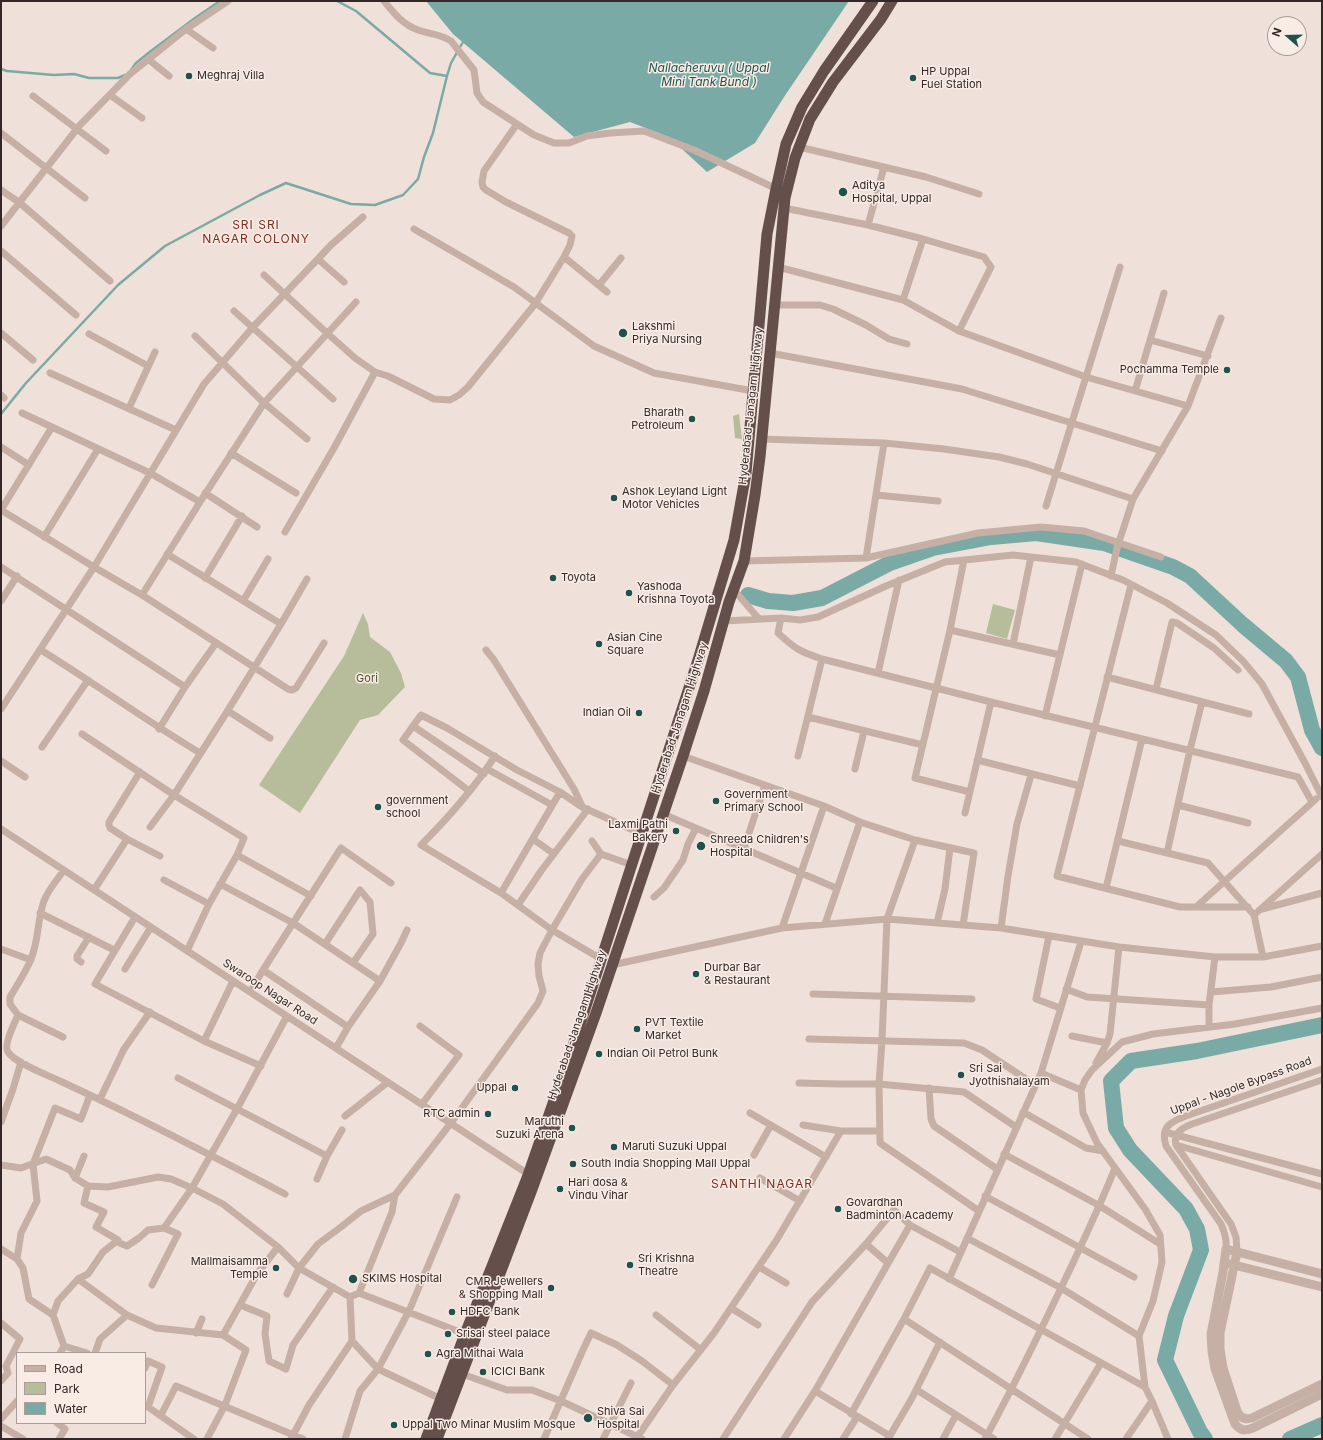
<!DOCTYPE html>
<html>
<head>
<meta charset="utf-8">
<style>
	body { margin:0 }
	#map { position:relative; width:1323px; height:1440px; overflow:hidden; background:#efe1d9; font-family:Inter,sans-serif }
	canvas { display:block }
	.frame { position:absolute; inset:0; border:2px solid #332827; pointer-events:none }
	.legend { position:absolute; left:16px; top:1352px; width:130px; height:72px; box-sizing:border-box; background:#f8ece5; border:1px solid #a99e99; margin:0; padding:5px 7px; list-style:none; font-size:12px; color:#332827 }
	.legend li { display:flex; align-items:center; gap:8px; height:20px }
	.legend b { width:20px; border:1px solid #a99e99 }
	.north { position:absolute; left:1267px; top:16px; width:40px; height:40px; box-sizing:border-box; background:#f8ece5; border:1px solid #a99e99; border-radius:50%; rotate:290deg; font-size:11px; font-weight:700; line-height:16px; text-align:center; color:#332827 }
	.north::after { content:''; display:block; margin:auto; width:14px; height:18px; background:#1f524d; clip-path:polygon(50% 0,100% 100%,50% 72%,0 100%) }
</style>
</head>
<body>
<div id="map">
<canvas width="1323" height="1440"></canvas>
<div class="frame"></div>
<ul class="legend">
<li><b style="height:5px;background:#c6b0a6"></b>Road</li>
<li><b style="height:11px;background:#b7bd9b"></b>Park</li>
<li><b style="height:11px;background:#7aaaa5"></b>Water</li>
</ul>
<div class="north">N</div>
</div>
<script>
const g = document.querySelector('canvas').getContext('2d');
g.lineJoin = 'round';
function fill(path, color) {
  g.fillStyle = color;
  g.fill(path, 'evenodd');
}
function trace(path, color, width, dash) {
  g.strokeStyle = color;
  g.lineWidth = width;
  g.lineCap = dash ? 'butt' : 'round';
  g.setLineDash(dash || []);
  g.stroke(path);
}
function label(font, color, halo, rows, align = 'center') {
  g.font = font + ' Inter,sans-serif';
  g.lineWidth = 3;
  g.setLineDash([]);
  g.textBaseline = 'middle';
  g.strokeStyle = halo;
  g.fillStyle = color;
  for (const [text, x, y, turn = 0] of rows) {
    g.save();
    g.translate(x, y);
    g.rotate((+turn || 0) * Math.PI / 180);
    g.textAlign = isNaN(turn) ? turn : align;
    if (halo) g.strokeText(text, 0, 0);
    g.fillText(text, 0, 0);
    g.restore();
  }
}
fill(new Path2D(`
	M 739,414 L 742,439 L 735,438 L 733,416 Z
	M 993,604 L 1015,610 L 1007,639 L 986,633 Z
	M 363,613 L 368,624 L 370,637 L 390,652 L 401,673 L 405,687 L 378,715 L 360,720 L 300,813 L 259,785 L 344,656 Z`), '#b7bd9b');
fill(new Path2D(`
	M 426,1 L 849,1 L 784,97 L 755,143 L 707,172 L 669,137 L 630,122 L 574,137 L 453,34 Z`), '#7aaaa5');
trace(new Path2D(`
	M 337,1 L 356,11 L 430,73 L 447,76 L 451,63 L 463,42
	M 1,69 L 7,71 L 54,75 L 74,74 L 89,78 L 118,78 L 125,75
	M 131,70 L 136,63 L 151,51 L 195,18 L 220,1
	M 1,414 L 26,383 L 118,285 L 165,246 L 260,195 L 286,183 L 351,204 L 375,205 L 403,195 L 418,179 L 424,157 L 433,133 L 447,76`), '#7aaaa5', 2.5);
trace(new Path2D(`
	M 748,595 L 768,601 L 793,603 L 822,598 L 890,563 L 933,548 L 991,537 L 1036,533 L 1104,543 L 1173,567 L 1190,576 L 1243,625 L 1286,661 L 1298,677 L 1312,730 L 1322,748
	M 1205,1439 L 1200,1432 L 1165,1360 L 1176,1316 L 1201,1250 L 1197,1229 L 1186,1209 L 1130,1150 L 1116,1128 L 1111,1081 L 1131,1061 L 1197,1051 L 1322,1025
	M 1290,1439 L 1322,1425`), '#7aaaa5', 16);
trace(new Path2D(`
	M 186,29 L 213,48
	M 148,59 L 169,76
	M 110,95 L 142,118
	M 33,96 L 106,151
	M 517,124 L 534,135 L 554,143 L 569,143 L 587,136 L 610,133 L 644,131 L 694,150 L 779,190
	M 1,133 L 85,198
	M 799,147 L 926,177 L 979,194
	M 1,190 L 20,203 L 110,281
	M 784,208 L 868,225 L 923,239 L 984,257 L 991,267 L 959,331
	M 868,225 L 884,167
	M 1,226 L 80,125 L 130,74 L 186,29 L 228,1
	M 414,229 L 514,287 L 594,346 L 654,373 L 753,391
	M 1,251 L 76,315
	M 564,257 L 607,292
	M 318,259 L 344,282
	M 778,267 L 903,300 L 959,331 L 1086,377 L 1188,406
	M 264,275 L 327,333 L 355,358 L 375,372 L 388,376 L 434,399 L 450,400 L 459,395 L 468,387 L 535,304 L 564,257 L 570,245 L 572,236 L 569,233 L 506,202 L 486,190 L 483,187 L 482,182 L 484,171 L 517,124 L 483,102 L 477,93 L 474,70 L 451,41 C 441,34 429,34 418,30 C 402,24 394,13 384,1
	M 599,285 L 621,258
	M 903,300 L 923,239
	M 774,305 L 820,305 L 833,309 L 866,325 L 889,339 L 907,344
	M 234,311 L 333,399
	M 1,333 L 33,360
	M 89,334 L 148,366
	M 195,336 L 264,403 L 307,439
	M 1150,340 L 1208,356
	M 770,353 L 962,389 L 1162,451
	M 50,373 L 176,430
	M 1135,391 L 1164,293
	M 1,395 L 4,398
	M 129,408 L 155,352
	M 22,413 L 150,473 L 200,502
	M 761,439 L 884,443 L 944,449 L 999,457 L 1027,464 L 1133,499
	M 1,447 L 29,465
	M 231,453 L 296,493
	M 205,493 L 257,527
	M 876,495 L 938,501
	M 1046,506 L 1120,267
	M 1,510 L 94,567 L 142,595 L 288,689 L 292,690 L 296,688 L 324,643
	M 1,510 L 52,427
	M 285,532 L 334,448 L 375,372
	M 44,537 L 98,449
	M 866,558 L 884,443
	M 964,560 L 950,630 L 915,778 L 970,792
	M 744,561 L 866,558 L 978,533 L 1041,527 L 1084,531 L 1161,557
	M 1,567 L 185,687
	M 1111,576 L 1117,548 L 1133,499 L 1188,406 L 1221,318
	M 205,578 L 242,516
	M 1131,585 L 1057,876 L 1180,907 L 1248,907
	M 734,590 L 759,619
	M 142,595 L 200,502 L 264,403 L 356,302
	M 1,601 L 17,576
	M 243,601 L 268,559
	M 781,618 L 778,633 C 795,649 801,652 822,659 L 991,702 L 1298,777 L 1312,802
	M 724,621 L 781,618 L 800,620 L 818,617 L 886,586 L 945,562 L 1013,555 L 1076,562 L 1123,580 L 1167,603 L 1216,635 L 1243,661 L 1262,684 L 1305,763 L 1322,797
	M 281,624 L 307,579
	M 950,630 L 1060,655
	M 1013,644 L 1031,557
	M 41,650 C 94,683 145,720 200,753
	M 486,650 L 494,660 L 574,789 L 582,806
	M 878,673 L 899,580
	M 1107,677 L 1249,714
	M 1156,689 L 1172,622 L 1177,623 L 1214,648 L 1238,670
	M 1,709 L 94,567 L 204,384 L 253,327 L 315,262 L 331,245 L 363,217
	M 228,711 L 270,738
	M 1045,716 L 1082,564
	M 808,717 L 923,745
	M 413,726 L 421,715 L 447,728 L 517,770 L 560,792 L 582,807 L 642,834
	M 159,729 L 185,687 L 216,643
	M 82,734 L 174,795 L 244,838 L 237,855 L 209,904 L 187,951
	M 42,747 L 88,680
	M 683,756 L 824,806 L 860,822 L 915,840 L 974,853 L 963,925
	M 798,756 L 822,659
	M 977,760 L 1080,786
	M 1,761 L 25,777
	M 487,769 L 552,805
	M 855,769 L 864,731
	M 469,791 L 403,740 L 413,726 L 484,774
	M 1178,805 L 1248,823
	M 965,813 L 991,702
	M 663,814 L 836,888
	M 150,827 L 174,795 L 225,715 L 281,624 L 167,554
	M 1,829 L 528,1174
	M 127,839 L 110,828 L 109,825 L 109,822 L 140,772
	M 533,839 L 554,854
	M 915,840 L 887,919 L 882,1041 L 879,1084 L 880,1143 L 979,1211
	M 592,841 L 601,854 L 582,879 L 552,930 L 601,959
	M 1118,841 L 1208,863 L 1254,915 L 1263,957
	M 744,848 L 765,785
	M 1167,853 L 1190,750 L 1202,702
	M 601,854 L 632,865
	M 237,855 L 311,896
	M 64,870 C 57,880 48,890 44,901 C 37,920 39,940 31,959 C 26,972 17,985 10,997 L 10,1004 L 18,1015 C 15,1022 3,1045 8,1052 C 15,1063 47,1075 60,1081 C 136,1116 211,1155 285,1194
	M 164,880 L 209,904
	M 220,884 L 293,923 L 380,981 L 348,1027 L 336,1048
	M 1106,888 L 1142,739
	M 94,890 L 127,839 L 160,856
	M 501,893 L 560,792
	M 654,897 L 664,888 L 683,860 L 688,844 L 696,828
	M 518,905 L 541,871 L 588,809
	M 1196,907 L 1316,799
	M 1262,909 L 1322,893
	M 40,913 L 114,950
	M 1254,915 L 1322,854
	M 135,917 L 95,984 L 204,1041 L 261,1066
	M 937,923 L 945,889 L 950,848
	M 825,924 L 860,822
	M 782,928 L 824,806
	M 1001,928 L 1008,876 L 1017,824 L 1031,775
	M 1049,936 L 1036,999 L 1060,1008
	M 325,944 L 360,890 L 370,902 L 373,934 L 353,963
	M 1,949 L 31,960
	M 81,962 L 77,959 L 77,956 L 89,937
	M 612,965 L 782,928 L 887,919 L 1001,928 L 1119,947 L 1215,957 L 1263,957 L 1322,946
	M 125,969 L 151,927
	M 263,970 L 348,1027
	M 380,981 L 401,943 L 407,930
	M 1066,989 L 1087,997 L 1209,1005 L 1215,957
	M 250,992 L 263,970 L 341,848 L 391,883
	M 1211,992 L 1271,987 L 1322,977
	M 813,994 L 972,999
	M 18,1015 L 63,1037
	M 420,1026 L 459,1055 L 422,1104
	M 1209,1027 L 1209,1005
	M 1072,1036 L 1107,1043 L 1110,1034 L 1119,947
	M 809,1039 L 964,1043 L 982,1050 L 1035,1085
	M 204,1041 L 233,981
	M 1096,1063 L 1107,1043
	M 1041,1073 L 1081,1090
	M 178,1078 L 327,1156
	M 799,1083 L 839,1084 L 879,1084 L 964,1092 L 1016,1127
	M 929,1088 L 931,1119 L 934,1126 L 997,1169
	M 100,1099 L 124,1049 L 150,1012
	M 1023,1112 L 1086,1148 L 1103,1151
	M 750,1113 L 826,1157
	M 345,1116 L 388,1082
	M 1,1122 L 13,1089 L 21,1062
	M 803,1125 L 841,1131
	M 1165,1132 L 1322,1174
	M 1176,1145 L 1322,1187
	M 1004,1154 L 1100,1206 L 1160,1244
	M 754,1155 L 771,1125
	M 1,1165 L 21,1168 L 46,1159 L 70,1170 L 75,1178 L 88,1186 L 108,1187 L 158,1177 L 171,1179 L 192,1188 L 223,1204 L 278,1247 L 299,1268 L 350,1297 L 352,1341 L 378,1369 L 441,1399
	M 75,1178 L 84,1156
	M 760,1178 L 800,1201
	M 317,1179 L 327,1156 L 342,1130
	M 88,1186 L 84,1203 L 104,1212 L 96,1227 L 118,1240
	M 985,1196 L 1134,1277
	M 967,1238 L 1061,1288 L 1139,1336
	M 866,1244 L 888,1263
	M 1,1249 L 17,1259
	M 1226,1249 C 1227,1240 1225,1233 1221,1224 L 1166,1146 C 1160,1127 1170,1122 1186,1116 L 1322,1069
	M 1237,1252 L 1236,1237 L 1231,1224 L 1176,1145 C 1173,1133 1182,1128 1192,1124 L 1322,1080
	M 759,1267 L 786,1283
	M 78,1279 L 127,1315 L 156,1328 L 223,1335 L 246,1350 L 225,1405 L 207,1439
	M 949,1279 L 1041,1073 L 1081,942
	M 152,1285 L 178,1234 L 164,1228
	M 359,1293 L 392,1212 L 395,1195
	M 287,1294 L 299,1268 L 318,1244 L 341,1227 L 361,1211 L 395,1195 L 451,1123 L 538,1003 L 543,991 L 539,976 L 538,964 L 540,953 L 552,930 L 501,893 L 421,845 C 448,818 474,789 495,756
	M 350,1297 L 359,1293 L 465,1334
	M 240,1305 L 267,1316 L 265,1334 L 269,1361 L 286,1369 L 293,1345 L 333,1287
	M 731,1308 L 758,1325
	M 53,1315 L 29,1299 L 23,1268 L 17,1259 L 21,1233 L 37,1201 L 33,1164 L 55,1108 L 81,1119 L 90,1095
	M 656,1315 L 701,1350
	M 904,1319 L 1088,1439
	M 1,1323 L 20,1339 L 6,1366 L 8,1373 L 1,1381
	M 196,1333 L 202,1319
	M 223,1335 L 257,1274 L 278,1247
	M 64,1346 L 87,1353
	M 60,1353 L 64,1346 L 53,1315 L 58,1301 L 78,1279 L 88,1274 L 103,1252 L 118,1240 L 117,1242 L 127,1246 L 139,1238 L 148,1230 L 164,1228 L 192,1188 L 237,1109 L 287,1016
	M 95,1353 L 100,1339 L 127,1315
	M 145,1368 L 148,1361 L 162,1367 L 148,1407 L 194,1439
	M 462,1374 L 507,1390 L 532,1390 L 561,1401 L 642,1439
	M 917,1390 L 994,1439
	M 815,1391 L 890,1436
	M 851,1414 L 904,1319 L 930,1268 L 1145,1387
	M 161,1415 L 176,1386 L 303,1439
	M 1,1419 L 17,1401
	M 57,1423 L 65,1429 L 59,1439
	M 1,1426 L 23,1439
	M 638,1436 L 673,1385 L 714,1333 L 776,1241 L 841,1131 L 879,1131
	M 291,1439 L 309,1405 L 352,1341
	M 345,1439 L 360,1391 L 378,1369 L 409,1311 L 457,1197
	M 544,1439 L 582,1352 L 591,1333 L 617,1345 L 642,1361 L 673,1385
	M 603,1439 L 631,1383
	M 723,1439 L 812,1302 L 866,1244 L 894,1210 L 910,1225 L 960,1252
	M 784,1439 L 815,1391 L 910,1225
	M 843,1439 L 857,1417
	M 888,1439 L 912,1398 L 940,1342
	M 943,1439 L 956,1415
	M 985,1439 C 1016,1382 1044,1324 1072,1265 C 1087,1233 1102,1201 1115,1168
	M 1055,1439 L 1101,1363
	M 1126,1439 L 1152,1401
	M 1168,1439 L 1152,1401 L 1145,1387 L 1139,1336 L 1153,1301 L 1162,1262 L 1160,1235 L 1145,1209 L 1097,1143 L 1083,1113 L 1081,1090 L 1085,1080 L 1092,1070 L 1122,1042 L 1153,1034 L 1235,1024 L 1322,1008`), '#c6b0a6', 7);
trace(new Path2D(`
	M 1237,1252 L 1220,1333 L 1220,1349 L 1223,1368 L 1237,1411 C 1241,1418 1244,1420 1252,1418 L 1322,1384
	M 1230,1264 L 1322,1287
	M 1322,1274 L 1226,1249 L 1223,1272 L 1211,1334 L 1212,1351 L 1215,1369 L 1235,1424 C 1241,1431 1245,1431 1253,1428 L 1322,1394`), '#c6b0a6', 9);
trace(new Path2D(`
	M 426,1439 L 465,1334 L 527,1178 L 576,1037 L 698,660 L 734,540 L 746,473 L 767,234 L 776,189 L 786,144 L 802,107 L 824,71 L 873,1
	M 437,1439 L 531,1192 L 559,1115 L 596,1013 L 683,756 L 704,691 L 729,602 L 744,561 L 755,495 L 760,457 L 785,198 L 795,158 L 810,119 L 833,82 L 881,19 L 892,1`), '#644f4b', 11);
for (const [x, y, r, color] of [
	[189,76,4,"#1f524d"],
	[913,78,4,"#1f524d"],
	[843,192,5,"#1f524d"],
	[623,333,5,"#1f524d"],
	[1227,370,4,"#1f524d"],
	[692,419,4,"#1f524d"],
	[614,498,4,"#1f524d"],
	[553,578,4,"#1f524d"],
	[629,593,4,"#1f524d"],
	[599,644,4,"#1f524d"],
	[639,713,4,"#1f524d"],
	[716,801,4,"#1f524d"],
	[378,807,4,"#1f524d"],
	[676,831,4,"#1f524d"],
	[701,846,5,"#1f524d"],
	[696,974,4,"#1f524d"],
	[637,1029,4,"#1f524d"],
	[599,1054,4,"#1f524d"],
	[961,1075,4,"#1f524d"],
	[515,1088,4,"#1f524d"],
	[488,1114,4,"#1f524d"],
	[572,1128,4,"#1f524d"],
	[614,1147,4,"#1f524d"],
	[573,1164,4,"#1f524d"],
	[560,1189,4,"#1f524d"],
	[838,1209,4,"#1f524d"],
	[630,1265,4,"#1f524d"],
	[276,1268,4,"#1f524d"],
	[353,1279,5,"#1f524d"],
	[551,1288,4,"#1f524d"],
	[452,1312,4,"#1f524d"],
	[448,1334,4,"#1f524d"],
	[428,1354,4,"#1f524d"],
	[483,1372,4,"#1f524d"],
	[588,1418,5,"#1f524d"],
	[394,1425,4,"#1f524d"]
]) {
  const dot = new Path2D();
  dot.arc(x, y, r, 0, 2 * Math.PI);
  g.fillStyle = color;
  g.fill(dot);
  trace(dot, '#f8ece5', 1.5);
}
label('11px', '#332827', '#f8ece5', [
	["HP Uppal",921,72],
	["Fuel Station",921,85],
	["Meghraj Villa",197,76],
	["Aditya",852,186],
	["Hospital, Uppal",852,199],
	["Lakshmi",632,327],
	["Priya Nursing",632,340],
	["Pochamma Temple",1219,370,"right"],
	["Bharath",684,413,"right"],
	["Petroleum",684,426,"right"],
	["Ashok Leyland Light",622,492],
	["Motor Vehicles",622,505],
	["Toyota",561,578],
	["Yashoda",637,587],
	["Krishna Toyota",637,600],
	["Asian Cine",607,638],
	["Square",607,651],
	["Indian Oil",631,713,"right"],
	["Government",724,795],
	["Primary School",724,808],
	["government",386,801],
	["school",386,814],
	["Laxmi Pathi",668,825,"right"],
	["Bakery",668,838,"right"],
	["Shreeda Children's",710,840],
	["Hospital",710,853],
	["Durbar Bar",704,968],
	["& Restaurant",704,981],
	["PVT Textile",645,1023],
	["Market",645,1036],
	["Indian Oil Petrol Bunk",607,1054],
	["Sri Sai",969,1069],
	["Jyothishalayam",969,1082],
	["Uppal",507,1088,"right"],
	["RTC admin",480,1114,"right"],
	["Maruthi",564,1122,"right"],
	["Suzuki Arena",564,1135,"right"],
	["Maruti Suzuki Uppal",622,1147],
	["South India Shopping Mall Uppal",581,1164],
	["Hari dosa &",568,1183],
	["Vindu Vihar",568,1196],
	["Govardhan",846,1203],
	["Badminton Academy",846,1216],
	["Sri Krishna",638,1259],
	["Theatre",638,1272],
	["Mallmaisamma",268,1262,"right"],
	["Temple",268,1275,"right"],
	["SKIMS Hospital",362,1279],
	["CMR Jewellers",543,1282,"right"],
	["& Shopping Mall",543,1295,"right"],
	["HDFC Bank",460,1312],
	["Srisai steel palace",456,1334],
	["Agra Mithai Wala",436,1354],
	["ICICI Bank",491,1372],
	["Shiva Sai",597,1412],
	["Hospital",597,1425],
	["Uppal Two Minar Muslim Mosque",402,1425]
], 'left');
label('11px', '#332827', '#f8ece5', [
	["Hyderabad-Janagam Highway",751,406,-84],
	["Hyderabad-Janagam Highway",680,718,-72],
	["Swaroop Nagar Road",270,992,33],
	["Hyderabad-Janagam Highway",577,1025,-71],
	["Uppal - Nagole Bypass Road",1241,1086,-20]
]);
label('11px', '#48502c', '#f8ece5', [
	["Gori",367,679]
]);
label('italic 12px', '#1f524d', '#f8ece5', [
	["Nallacheruvu ( Uppal",709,68],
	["Mini Tank Bund )",709,82]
]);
g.letterSpacing = '1px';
label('12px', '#7d2c25', '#f8ece5', [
	["SRI SRI",256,225],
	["NAGAR COLONY",256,239],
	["SANTHI NAGAR",762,1184]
]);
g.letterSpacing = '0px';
</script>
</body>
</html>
